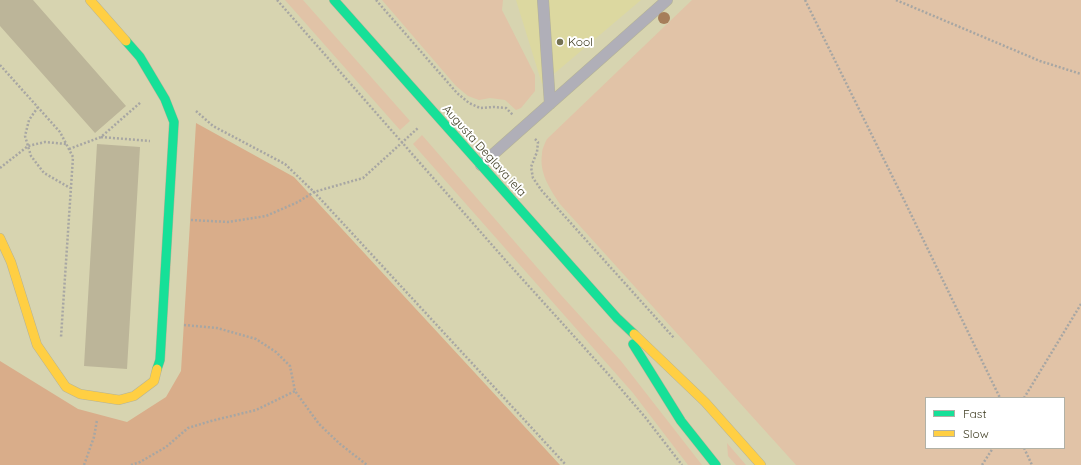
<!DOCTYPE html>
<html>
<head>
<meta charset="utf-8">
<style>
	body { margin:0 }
	#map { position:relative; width:1081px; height:465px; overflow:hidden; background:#d7d4b0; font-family:Quicksand,sans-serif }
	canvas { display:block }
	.legend { position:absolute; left:925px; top:397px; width:140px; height:52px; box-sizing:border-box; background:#fff; border:1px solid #b1b1a6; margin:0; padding:5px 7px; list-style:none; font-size:12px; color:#3d3b20 }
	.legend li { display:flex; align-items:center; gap:8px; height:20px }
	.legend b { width:20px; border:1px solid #b1b1a6 }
</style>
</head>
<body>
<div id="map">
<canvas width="1081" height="465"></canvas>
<ul class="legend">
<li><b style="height:5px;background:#16e098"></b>Fast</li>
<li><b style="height:5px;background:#ffcf43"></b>Slow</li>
</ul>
</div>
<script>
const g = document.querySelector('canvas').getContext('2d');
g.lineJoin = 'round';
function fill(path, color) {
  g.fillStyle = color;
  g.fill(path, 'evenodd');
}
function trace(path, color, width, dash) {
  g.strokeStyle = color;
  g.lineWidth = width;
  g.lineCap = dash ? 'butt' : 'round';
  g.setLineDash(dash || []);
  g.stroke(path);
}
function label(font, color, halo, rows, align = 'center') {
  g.font = font + ' Quicksand,sans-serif';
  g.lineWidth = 4;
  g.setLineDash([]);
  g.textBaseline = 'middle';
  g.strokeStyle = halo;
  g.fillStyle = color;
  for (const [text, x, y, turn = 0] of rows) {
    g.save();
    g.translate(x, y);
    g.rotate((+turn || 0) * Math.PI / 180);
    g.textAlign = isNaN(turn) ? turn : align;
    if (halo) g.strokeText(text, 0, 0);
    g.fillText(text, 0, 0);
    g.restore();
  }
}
fill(new Path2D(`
	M 516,0 L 641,0 L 542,84 Z`), '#dcd8a0');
fill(new Path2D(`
	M 285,0 L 303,0 L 410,121 L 400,130 Z
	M 382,0 L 503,0 L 502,10 L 535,75 L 535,91 L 521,108 L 516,110 L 505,100 L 490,98 L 479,100 L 468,96 L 456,86 Z
	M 692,0 L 1081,0 L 1081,465 L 796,465 L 560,204 C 550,189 539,173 542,154 C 542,149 545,143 547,139 ZM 926,398 L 1064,398 L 1064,448 L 926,448 Z
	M 422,135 L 561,295 L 621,361 L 702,465 L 688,465 L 633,393 L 413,144 Z
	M 727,443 L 746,465 L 736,465 L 728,456 Z`), '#e1c3a7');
fill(new Path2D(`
	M 196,123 L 294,177 L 560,465 L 0,465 L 0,361 L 78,409 L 127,422 L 166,397 L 181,371 Z`), '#d9ad8a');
fill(new Path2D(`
	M 0,0 L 33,0 L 126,106 L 95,133 L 0,26 Z
	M 97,144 L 140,147 L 127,369 L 84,366 Z`), '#bcb599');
const lane = new Path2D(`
	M 543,0 L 550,104
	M 481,165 L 667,0`);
const fast = new Path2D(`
	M 334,0 L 617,318 L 634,334
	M 126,41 L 140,57 L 165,99 L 174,122 L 160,360 L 157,369
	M 633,344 L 681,421 L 716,465`);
const slow = new Path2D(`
	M 90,0 L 126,41
	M 0,238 L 11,262 L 37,345 L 66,387 L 80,394 L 119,400 L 134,396 L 154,381 L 157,369
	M 634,334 L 705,402 L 761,465`);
trace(lane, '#b5b396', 12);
trace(fast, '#b5b396', 10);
trace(slow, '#b5b396', 10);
trace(new Path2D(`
	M 277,0 L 507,262 L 609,375 L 645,417 L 682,465
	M 376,0 L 457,93 L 469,103 L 480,108 L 494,107 L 506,108 L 513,115
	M 805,0 L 905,202 L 1000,398
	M 896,0 L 1040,61 L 1081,74
	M 0,65 L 60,132 L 73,157 L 61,337
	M 38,107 L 29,120 L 25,136 L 31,156 L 44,173 L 70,188
	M 196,111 L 213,126 L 285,164 L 314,192 L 566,465
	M 101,137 L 150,141
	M 535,139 L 538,142 L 537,152 L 531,167 L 533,178 L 542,191 L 674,338
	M 69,149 L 101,137 L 141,102
	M 0,168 L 28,146 L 45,142 L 66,144
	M 191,220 L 228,222 L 266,216 L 298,202 L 314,192 L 363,178 L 418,128
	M 184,325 L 217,328 L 256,339 L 276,352 L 290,366 L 295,391 L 319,424 L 340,444 L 367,465
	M 1024,398 L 1081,304
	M 1024,448 L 1032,465
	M 84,465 L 94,437 L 97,420
	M 131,465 L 140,462 L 166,447 L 188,428 L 211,421 L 256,410 L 295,391
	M 982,465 L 993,448`), '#a7a6a3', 2.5, [2, 2]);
trace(lane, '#b0afb8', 11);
trace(fast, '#16e098', 9);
trace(slow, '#ffcf43', 9);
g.fillStyle = '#a67e5a';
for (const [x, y] of [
	[664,18]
]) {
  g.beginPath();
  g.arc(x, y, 6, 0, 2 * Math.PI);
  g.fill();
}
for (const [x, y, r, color] of [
	[560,42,4,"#737152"]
]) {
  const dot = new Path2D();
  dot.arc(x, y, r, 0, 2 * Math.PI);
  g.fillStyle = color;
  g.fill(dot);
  trace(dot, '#fff', 1.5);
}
label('12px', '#3d3b20', '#fff', [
	["Kool",568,42]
], 'left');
label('12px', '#3d3b20', '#fff', [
	["Augusta Deglava iela",484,151,48]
]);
</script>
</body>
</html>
